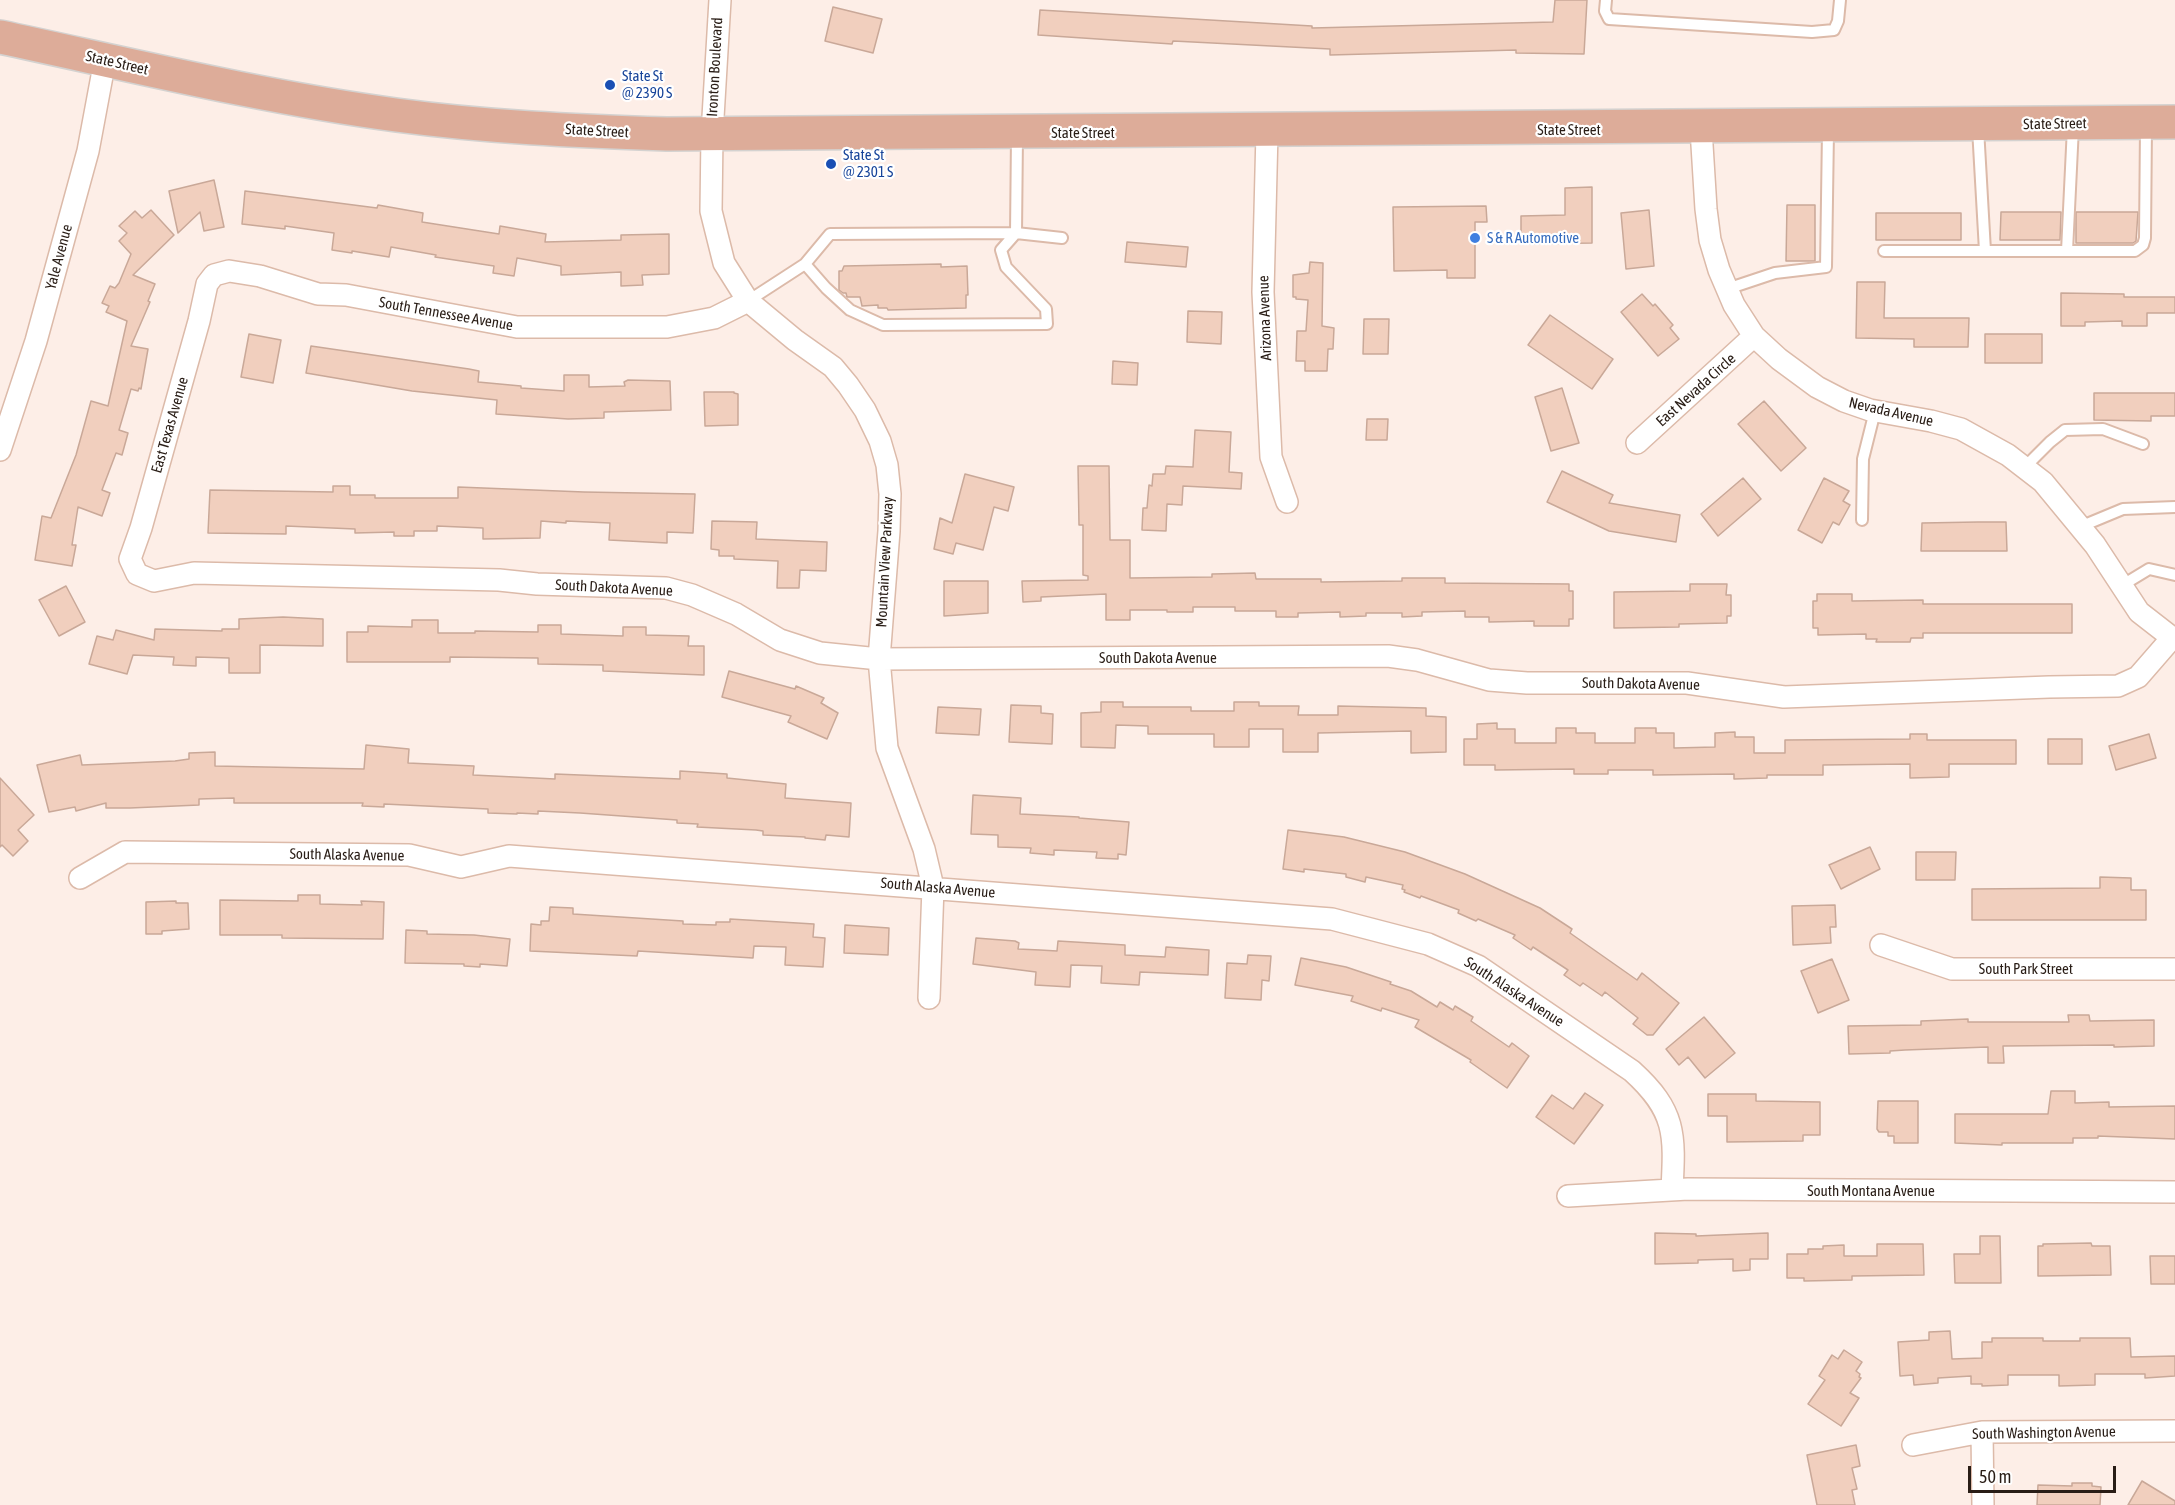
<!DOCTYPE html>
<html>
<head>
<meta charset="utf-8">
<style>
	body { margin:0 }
	#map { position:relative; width:2175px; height:1505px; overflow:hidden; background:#fdeee7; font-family:"Asap Condensed",sans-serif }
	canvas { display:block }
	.scale { position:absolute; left:1968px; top:1466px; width:148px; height:27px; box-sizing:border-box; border:3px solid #291d16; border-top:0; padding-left:8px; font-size:18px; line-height:21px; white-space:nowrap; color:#291d16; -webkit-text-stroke:4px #fff; paint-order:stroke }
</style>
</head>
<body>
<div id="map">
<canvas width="2175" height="1505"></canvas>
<div class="scale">50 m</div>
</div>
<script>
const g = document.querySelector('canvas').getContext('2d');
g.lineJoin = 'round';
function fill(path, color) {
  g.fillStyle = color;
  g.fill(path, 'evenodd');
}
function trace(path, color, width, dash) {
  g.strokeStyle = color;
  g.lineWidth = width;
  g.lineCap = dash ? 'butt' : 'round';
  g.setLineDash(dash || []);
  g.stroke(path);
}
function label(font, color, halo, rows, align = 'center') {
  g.font = font + ' "Asap Condensed",sans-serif';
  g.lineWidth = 4.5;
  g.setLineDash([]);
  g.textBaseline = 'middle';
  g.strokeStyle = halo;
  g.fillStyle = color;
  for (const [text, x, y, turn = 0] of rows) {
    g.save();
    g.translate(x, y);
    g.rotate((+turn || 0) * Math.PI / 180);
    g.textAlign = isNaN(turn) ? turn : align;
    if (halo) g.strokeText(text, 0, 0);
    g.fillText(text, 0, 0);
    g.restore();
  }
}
const building = new Path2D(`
	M 1555,0 L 1587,0 L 1584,54 L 1516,53 L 1516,50 L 1330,55 L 1330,49 L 1173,41 L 1172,44 L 1038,35 L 1040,10 L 1312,26 L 1312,28 L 1553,22 Z
	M 833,7 L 882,19 L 873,53 L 825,41 Z
	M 214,180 L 224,227 L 204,231 L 200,212 L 178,233 L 169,191 Z
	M 1592,187 L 1592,243 L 1521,244 L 1521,216 L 1565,215 L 1565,188 Z
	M 245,191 L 377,208 L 378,205 L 423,213 L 422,222 L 499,234 L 500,226 L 546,234 L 545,242 L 621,240 L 621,235 L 669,234 L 669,274 L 642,275 L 643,285 L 621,286 L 621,272 L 561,275 L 561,266 L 517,258 L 514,276 L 493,273 L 494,266 L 435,257 L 436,255 L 391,247 L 389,257 L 352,251 L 352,253 L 332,250 L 334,233 L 285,226 L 285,229 L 242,224 Z
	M 1787,205 L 1815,205 L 1815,261 L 1786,261 Z
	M 1486,206 L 1487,222 L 1475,222 L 1475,278 L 1447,278 L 1447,270 L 1394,271 L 1393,207 Z
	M 151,210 L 174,235 L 133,275 L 155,284 L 148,301 L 150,302 L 131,346 L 148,349 L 141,389 L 139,388 L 138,391 L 131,389 L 119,430 L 128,433 L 122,455 L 116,453 L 102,490 L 110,493 L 102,516 L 78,507 L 72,545 L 76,545 L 72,566 L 35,560 L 42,516 L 51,518 L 76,455 L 91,401 L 108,406 L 127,321 L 106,312 L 109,306 L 102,303 L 110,286 L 115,288 L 119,283 L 131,254 L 119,241 L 127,233 L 119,226 L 135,211 L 142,218 Z
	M 1649,210 L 1654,266 L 1626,269 L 1621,213 Z
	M 2001,212 L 2061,212 L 2060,240 L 2000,240 Z
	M 2076,212 L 2138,212 L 2136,241 L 2133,243 L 2076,243 Z
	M 1876,213 L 1961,213 L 1961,240 L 1876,240 Z
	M 1127,242 L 1188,247 L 1186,267 L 1125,262 Z
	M 1310,262 L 1323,263 L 1322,326 L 1334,328 L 1333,349 L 1328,349 L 1327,371 L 1305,371 L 1305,361 L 1296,361 L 1297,331 L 1306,331 L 1308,300 L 1296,299 L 1296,297 L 1293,297 L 1293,275 L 1309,273 Z
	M 941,264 L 941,267 L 967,266 L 968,295 L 966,295 L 966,308 L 888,310 L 887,308 L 878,308 L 878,305 L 862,306 L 860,297 L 847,297 L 846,293 L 843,293 L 839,290 L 839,271 L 842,271 L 844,266 Z
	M 1857,282 L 1885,282 L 1884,318 L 1969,318 L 1968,347 L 1914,347 L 1914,339 L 1856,338 Z
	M 2061,293 L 2124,294 L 2124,297 L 2175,297 L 2175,313 L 2147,313 L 2147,326 L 2122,326 L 2122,321 L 2085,322 L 2085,326 L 2061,326 Z
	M 1642,294 L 1653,306 L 1655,304 L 1673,325 L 1670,328 L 1679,339 L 1658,356 L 1621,312 Z
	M 1188,311 L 1222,312 L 1221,344 L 1187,342 Z
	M 1550,315 L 1613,359 L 1592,389 L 1528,345 Z
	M 1364,319 L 1389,319 L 1388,354 L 1363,354 Z
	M 249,334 L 281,340 L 273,383 L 241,377 Z
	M 1985,334 L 2042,334 L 2042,363 L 1985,363 Z
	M 311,346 L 469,369 L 479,371 L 478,382 L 521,386 L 521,388 L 564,391 L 564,375 L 589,375 L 589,387 L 625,386 L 624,382 L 628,380 L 670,381 L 671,410 L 604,412 L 604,418 L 568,419 L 496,414 L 497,400 L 412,391 L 306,373 Z
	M 1113,361 L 1138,363 L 1137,385 L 1112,384 Z
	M 1562,388 L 1579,443 L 1551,451 L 1535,397 Z
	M 704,392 L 734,392 L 734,393 L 738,394 L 738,425 L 705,426 Z
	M 2094,393 L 2175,393 L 2175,416 L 2151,416 L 2151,421 L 2094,420 Z
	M 1764,401 L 1806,448 L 1781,471 L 1738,424 Z
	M 1367,419 L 1388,419 L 1387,440 L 1366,440 Z
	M 1195,430 L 1231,432 L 1229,472 L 1242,473 L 1241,489 L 1183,486 L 1182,505 L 1167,504 L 1166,531 L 1142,530 L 1143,508 L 1147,508 L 1149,485 L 1152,486 L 1153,474 L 1165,474 L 1166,466 L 1193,467 Z
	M 1078,466 L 1109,466 L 1110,540 L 1130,540 L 1130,578 L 1212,577 L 1212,574 L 1255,573 L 1256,579 L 1321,579 L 1321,582 L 1402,581 L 1402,578 L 1445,578 L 1445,583 L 1569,584 L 1569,591 L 1573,591 L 1573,619 L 1569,619 L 1569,626 L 1534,626 L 1534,621 L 1489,622 L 1489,617 L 1465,617 L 1465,611 L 1422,612 L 1422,616 L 1402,617 L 1402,613 L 1366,613 L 1366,616 L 1340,617 L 1340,612 L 1298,613 L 1298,617 L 1276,617 L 1276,611 L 1235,611 L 1235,607 L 1193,607 L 1193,612 L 1167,612 L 1167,610 L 1130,610 L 1130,620 L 1106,620 L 1106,594 L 1041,597 L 1041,601 L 1023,602 L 1022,581 L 1088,580 L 1088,576 L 1083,575 L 1083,525 L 1079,525 Z
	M 1562,471 L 1613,495 L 1609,503 L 1680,515 L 1676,542 L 1609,531 L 1547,502 Z
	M 965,474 L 1014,487 L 1008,511 L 994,507 L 983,550 L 956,543 L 953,554 L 934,549 L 940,518 L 952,523 Z
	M 1743,478 L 1761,499 L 1718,536 L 1701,514 Z
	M 1824,478 L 1849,491 L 1843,501 L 1850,505 L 1839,525 L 1833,522 L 1822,543 L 1798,530 Z
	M 333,486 L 350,486 L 350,495 L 375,495 L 375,498 L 458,498 L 458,487 L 584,492 L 695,494 L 693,533 L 667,532 L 667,543 L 609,540 L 610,523 L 566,521 L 566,523 L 541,521 L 540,538 L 483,539 L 483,528 L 437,526 L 437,531 L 414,531 L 414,536 L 394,536 L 394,532 L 355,533 L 355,529 L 286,526 L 286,534 L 208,533 L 210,490 L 333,492 Z
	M 712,521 L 757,522 L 756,539 L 827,542 L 826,571 L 800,570 L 799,588 L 777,588 L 778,561 L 734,559 L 734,556 L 719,556 L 719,550 L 711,549 Z
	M 1978,522 L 2006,522 L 2007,551 L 1921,551 L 1922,523 Z
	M 944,581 L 988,581 L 988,613 L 944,616 Z
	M 1690,584 L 1727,584 L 1726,595 L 1731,595 L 1731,616 L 1727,616 L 1727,623 L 1679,624 L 1679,627 L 1614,628 L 1614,592 L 1690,591 Z
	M 66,586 L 85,622 L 59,636 L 39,600 Z
	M 1817,594 L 1852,594 L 1852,601 L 1923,600 L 1923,604 L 2072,604 L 2072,633 L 1923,633 L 1923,638 L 1911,638 L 1910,642 L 1876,642 L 1877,639 L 1866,639 L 1866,634 L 1818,635 L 1818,628 L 1813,628 L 1813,601 L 1817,601 Z
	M 283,617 L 323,619 L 323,646 L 260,645 L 260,673 L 229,673 L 229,658 L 196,657 L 196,666 L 173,665 L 174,657 L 133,655 L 127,674 L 89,664 L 97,636 L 113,640 L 116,630 L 154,640 L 155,629 L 222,631 L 222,629 L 239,629 L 239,619 Z
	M 412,620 L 438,620 L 438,633 L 475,633 L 475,631 L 538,632 L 538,625 L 561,625 L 561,634 L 623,636 L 623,627 L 646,627 L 646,635 L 689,636 L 688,646 L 704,646 L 704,675 L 603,671 L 603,665 L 538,664 L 538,658 L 450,657 L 450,662 L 347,662 L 347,632 L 368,632 L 368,626 L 412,627 Z
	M 729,671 L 795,689 L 796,686 L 824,698 L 821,703 L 838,713 L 827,739 L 788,722 L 791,716 L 722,697 Z
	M 1101,702 L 1123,702 L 1123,707 L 1191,707 L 1191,711 L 1234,711 L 1234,702 L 1259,702 L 1259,706 L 1299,706 L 1298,715 L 1338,715 L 1338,706 L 1426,708 L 1426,716 L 1446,717 L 1446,752 L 1411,753 L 1411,731 L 1318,733 L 1318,752 L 1283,752 L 1283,729 L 1249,729 L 1249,747 L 1214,747 L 1214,734 L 1148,734 L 1148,726 L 1116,725 L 1115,748 L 1081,747 L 1081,713 L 1101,712 Z
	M 1011,705 L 1041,706 L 1041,713 L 1053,714 L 1052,744 L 1009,742 Z
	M 938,707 L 981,709 L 979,735 L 936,733 Z
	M 1497,723 L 1497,729 L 1515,729 L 1515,743 L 1556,743 L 1556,728 L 1576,728 L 1576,733 L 1595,733 L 1595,743 L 1635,743 L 1635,728 L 1656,728 L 1656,733 L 1674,733 L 1674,748 L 1715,747 L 1715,733 L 1735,732 L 1735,737 L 1754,737 L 1754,753 L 1785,753 L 1785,740 L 1910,739 L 1910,734 L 1927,734 L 1927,740 L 2016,740 L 2016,764 L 1949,764 L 1949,777 L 1910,778 L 1910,764 L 1823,765 L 1823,775 L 1767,775 L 1767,778 L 1734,779 L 1734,774 L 1653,775 L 1653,770 L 1608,770 L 1608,774 L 1574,774 L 1574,769 L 1495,770 L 1495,765 L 1464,765 L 1464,739 L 1477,739 L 1477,724 Z
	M 2149,734 L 2156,758 L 2116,770 L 2109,746 Z
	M 2048,739 L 2082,739 L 2082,764 L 2048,764 Z
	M 366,745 L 409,749 L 408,763 L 474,766 L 473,775 L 555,779 L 555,774 L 680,779 L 680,771 L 727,774 L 727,778 L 786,784 L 785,798 L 851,803 L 849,837 L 826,835 L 825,840 L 805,838 L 805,837 L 763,835 L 763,831 L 756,830 L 697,827 L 698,824 L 677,823 L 677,820 L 580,813 L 538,811 L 538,814 L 517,813 L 517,814 L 488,813 L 488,809 L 384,804 L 384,807 L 362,806 L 363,803 L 234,803 L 234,798 L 199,799 L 199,805 L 130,808 L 106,808 L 106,803 L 76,811 L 75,807 L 49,812 L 37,765 L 80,755 L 82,765 L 175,761 L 189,759 L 189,753 L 215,752 L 215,766 L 364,769 Z
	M 0,778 L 34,815 L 18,830 L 28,841 L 13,856 L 2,845 L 0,847 Z
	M 973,795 L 1021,798 L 1020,814 L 1079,817 L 1079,818 L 1129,822 L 1126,855 L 1118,854 L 1118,859 L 1096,858 L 1097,852 L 1054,850 L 1054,855 L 1030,853 L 1031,848 L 998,847 L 998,835 L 971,834 Z
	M 1288,830 L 1344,837 L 1405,852 L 1465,874 L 1540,908 L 1572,929 L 1570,933 L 1637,980 L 1642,973 L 1679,1003 L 1653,1035 L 1647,1035 L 1633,1024 L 1638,1018 L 1605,992 L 1602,996 L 1583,983 L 1580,986 L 1564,975 L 1568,970 L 1533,947 L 1531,950 L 1513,938 L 1515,935 L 1478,919 L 1476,921 L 1458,913 L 1459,910 L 1421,896 L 1420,898 L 1404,892 L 1405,890 L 1402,889 L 1403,885 L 1366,877 L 1365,882 L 1346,877 L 1346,874 L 1304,869 L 1304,872 L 1283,869 Z
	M 1870,847 L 1880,869 L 1841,889 L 1829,865 Z
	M 1916,852 L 1956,852 L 1955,880 L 1916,880 Z
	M 2100,877 L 2131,878 L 2131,890 L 2146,890 L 2146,920 L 1972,920 L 1972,889 L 2100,888 Z
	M 298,895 L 320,895 L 320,904 L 362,905 L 361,901 L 384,902 L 383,939 L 282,938 L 282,935 L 220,935 L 220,900 L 298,901 Z
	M 176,901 L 176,903 L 188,903 L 189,929 L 162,931 L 162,934 L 146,934 L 146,902 Z
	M 1835,905 L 1836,927 L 1830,927 L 1831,943 L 1793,945 L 1792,906 Z
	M 550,907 L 573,908 L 573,914 L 683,921 L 683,924 L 716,925 L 716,922 L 730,922 L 730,919 L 814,924 L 813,937 L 825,938 L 823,967 L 785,965 L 786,947 L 754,946 L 753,958 L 638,951 L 637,956 L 530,951 L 531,924 L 541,925 L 541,921 L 549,921 Z
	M 845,925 L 889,928 L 888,955 L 844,953 Z
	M 406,930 L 427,931 L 427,934 L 474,935 L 510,939 L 507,966 L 480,964 L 480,967 L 464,966 L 464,964 L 405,963 Z
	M 976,938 L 1015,941 L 1019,943 L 1018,949 L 1040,950 L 1057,951 L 1058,941 L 1125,945 L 1125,955 L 1165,957 L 1166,947 L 1209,950 L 1208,975 L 1140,972 L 1139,985 L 1101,983 L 1102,966 L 1071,965 L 1070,987 L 1035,985 L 1036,972 L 973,964 Z
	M 1248,955 L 1271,956 L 1269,981 L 1262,980 L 1261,1000 L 1225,998 L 1227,963 L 1247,964 Z
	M 1301,958 L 1346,967 L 1391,982 L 1390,984 L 1411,991 L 1437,1007 L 1440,1002 L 1453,1010 L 1455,1006 L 1473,1017 L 1471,1021 L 1509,1047 L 1512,1043 L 1529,1056 L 1507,1088 L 1470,1062 L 1471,1060 L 1415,1027 L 1419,1020 L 1382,1008 L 1381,1011 L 1351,1001 L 1353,996 L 1295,985 Z
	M 1832,959 L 1849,1000 L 1818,1013 L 1801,971 Z
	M 2068,1015 L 2089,1015 L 2090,1021 L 2154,1020 L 2154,1046 L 2114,1047 L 2114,1045 L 2003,1046 L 2004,1063 L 1988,1063 L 1988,1047 L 1905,1050 L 1890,1051 L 1890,1053 L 1849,1054 L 1848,1026 L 1921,1025 L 1921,1021 L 1968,1019 L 1968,1022 L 2069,1022 Z
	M 1704,1017 L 1735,1053 L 1705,1078 L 1688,1057 L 1679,1065 L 1666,1049 Z
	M 2051,1091 L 2075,1091 L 2075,1103 L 2109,1102 L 2109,1107 L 2175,1106 L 2175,1139 L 2098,1136 L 2098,1138 L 2073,1138 L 2073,1143 L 2002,1143 L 2002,1145 L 1955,1143 L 1955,1114 L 2048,1114 Z
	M 1585,1093 L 1603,1105 L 1574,1144 L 1536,1117 L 1552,1095 L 1573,1109 Z
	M 1708,1094 L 1756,1094 L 1756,1101 L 1820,1102 L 1820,1135 L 1803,1135 L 1803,1141 L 1727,1142 L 1727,1116 L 1708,1116 Z
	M 1878,1101 L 1918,1101 L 1918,1143 L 1894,1143 L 1894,1136 L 1888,1136 L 1888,1132 L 1879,1132 L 1877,1129 Z
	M 1655,1233 L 1696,1234 L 1696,1236 L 1768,1233 L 1768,1259 L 1750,1259 L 1750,1270 L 1733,1271 L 1733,1259 L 1698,1260 L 1698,1263 L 1655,1264 Z
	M 1980,1236 L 2000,1236 L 2001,1283 L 1955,1283 L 1954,1254 L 1980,1254 Z
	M 2091,1243 L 2092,1246 L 2110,1246 L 2111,1275 L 2038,1276 L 2038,1246 L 2043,1246 L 2043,1244 Z
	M 1877,1244 L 1923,1244 L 1924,1275 L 1852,1276 L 1852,1280 L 1804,1281 L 1804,1278 L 1787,1278 L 1787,1254 L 1808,1254 L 1808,1249 L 1823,1249 L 1823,1246 L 1844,1245 L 1844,1256 L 1877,1256 Z
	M 2150,1256 L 2175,1256 L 2175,1284 L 2151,1284 Z
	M 1950,1331 L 1952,1359 L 1982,1358 L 1982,1342 L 1992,1342 L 1992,1338 L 2043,1338 L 2043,1341 L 2080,1341 L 2080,1338 L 2130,1338 L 2131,1357 L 2175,1356 L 2175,1376 L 2145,1378 L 2145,1374 L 2095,1374 L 2095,1385 L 2059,1386 L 2059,1375 L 2008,1375 L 2008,1385 L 1982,1386 L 1982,1384 L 1971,1384 L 1971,1376 L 1938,1378 L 1938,1383 L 1914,1385 L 1913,1375 L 1900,1376 L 1898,1342 L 1929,1340 L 1929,1332 Z
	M 1844,1350 L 1862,1362 L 1856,1371 L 1860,1374 L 1859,1377 L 1861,1378 L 1850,1393 L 1859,1398 L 1841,1426 L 1808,1404 L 1825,1380 L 1819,1376 L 1832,1355 L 1838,1359 Z
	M 1856,1445 L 1860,1466 L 1852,1468 L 1857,1489 L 1852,1490 L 1855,1505 L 1817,1505 L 1807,1455 Z
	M 2142,1481 L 2175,1501 L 2175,1505 L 2128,1505 Z
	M 2072,1483 L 2092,1483 L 2092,1486 L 2101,1487 L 2100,1505 L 2037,1505 L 2038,1485 L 2072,1486 Z`);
fill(building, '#f1cfbe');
trace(building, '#c9a898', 1.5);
const service = new Path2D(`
	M 1606,0 L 1605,11 L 1609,19 L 1812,32 L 1834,30 L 1838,21 L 1840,0
	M 1978,128 L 1985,251 L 2135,251 L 2143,245 L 2145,238 L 2146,127
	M 1884,251 L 1985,251
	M 2067,251 L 2073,127
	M 805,264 L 826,288 L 850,310 L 883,325 L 1047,324 L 1046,309 L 1006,267 L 1001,250 L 1016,233 L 1017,136
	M 1727,289 L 1775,273 L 1826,267 L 1828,131
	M 748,301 L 805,264 L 830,234 L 1016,233 L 1062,238
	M 2025,467 L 2050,442 L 2065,430 L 2103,429 L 2143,444
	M 1862,520 L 1863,459 L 1875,411
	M 2082,526 L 2123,509 L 2175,507
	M 2121,586 L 2149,569 L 2175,575`);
const minor = new Path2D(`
	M 720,0 L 712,134 L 711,211 L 724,263 L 748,301 L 795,340 L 833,367 L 848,385 L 865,410 L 880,441 L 887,465 L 890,494 L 889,531 L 879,659 L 887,748 L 924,849 L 933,887 L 929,998
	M 1701,129 L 1706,209 L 1710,240 L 1719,270 L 1734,305 L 1754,336 L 1779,359 L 1817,387 L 1844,401 L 1870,410 L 1931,421 L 1961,429 L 2008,455 L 2043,482 L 2095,545 L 2139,612 L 2175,640
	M 1267,132 L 1263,292 L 1271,457 L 1287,502
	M 748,301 L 714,318 L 667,327 L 517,327 L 346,295 L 318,294 L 260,276 L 229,271 L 214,275 L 207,284 L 199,321 L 141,528 L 130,559 L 137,574 L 154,581 L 194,573 L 499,580 L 537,584 L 666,588 L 692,595 L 736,614 L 780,640 L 820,653 L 879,659 L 1388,656 L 1417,660 L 1489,680 L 1527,683 L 1687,683 L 1784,697 L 2049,687 L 2118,686 L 2138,677 L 2172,638
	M 1637,443 L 1754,336
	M 0,450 L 36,341 L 88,151 L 105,60
	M 80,878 L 125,852 L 409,855 L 461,867 L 509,856 L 1332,919 L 1428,944 L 1478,966 L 1632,1071 C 1676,1111 1675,1134 1672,1189
	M 1881,945 L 1952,969 L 2175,969
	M 1568,1196 L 1688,1189 L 2175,1192
	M 1982,1432 L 1983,1505
	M 1913,1445 L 1982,1432 L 2175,1431`);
const primary = new Path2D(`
	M 0,37 C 131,65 262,97 396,115 C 485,127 576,131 667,134 C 1169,133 1672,130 2175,122`);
trace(service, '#dcbaa9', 14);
trace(minor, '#dcbaa9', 24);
trace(primary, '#d4d2d0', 36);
trace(service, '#fff', 10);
trace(minor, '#fff', 21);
trace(primary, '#ddac99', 33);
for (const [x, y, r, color] of [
	[610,85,6,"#1a4fb4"],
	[831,164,6,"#1a4fb4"],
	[1475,238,6,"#3f7fe0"]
]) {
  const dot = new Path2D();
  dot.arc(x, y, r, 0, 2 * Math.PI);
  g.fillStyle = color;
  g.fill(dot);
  trace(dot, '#fff', 2);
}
label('15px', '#291d16', '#fff', [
	["State Street",117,63,13],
	["Ironton Boulevard",715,67,-87],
	["State Street",2055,124,-1],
	["State Street",1569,130],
	["State Street",597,131,3],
	["State Street",1083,133],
	["Yale Avenue",59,257,-75],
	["South Tennessee Avenue",446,314,10],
	["Arizona Avenue",1265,318,-92],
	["East Nevada Circle",1696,390,-42],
	["Nevada Avenue",1891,412,13],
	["East Texas Avenue",170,425,-74],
	["Mountain View Parkway",885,562,-87],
	["South Dakota Avenue",614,588,3],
	["South Dakota Avenue",1158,658],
	["South Dakota Avenue",1641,684,1],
	["South Alaska Avenue",347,855,1],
	["South Alaska Avenue",938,888,5],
	["South Park Street",2026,969],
	["South Alaska Avenue",1514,992,33],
	["South Montana Avenue",1871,1191],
	["South Washington Avenue",2044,1433,-1]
]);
label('15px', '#164399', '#fff', [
	["State St",622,76],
	["@ 2390 S",622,93],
	["State St",843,155],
	["@ 2301 S",843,172]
], 'left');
label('15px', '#366cbe', '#fff', [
	["S & R Automotive",1487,238]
], 'left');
</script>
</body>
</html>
